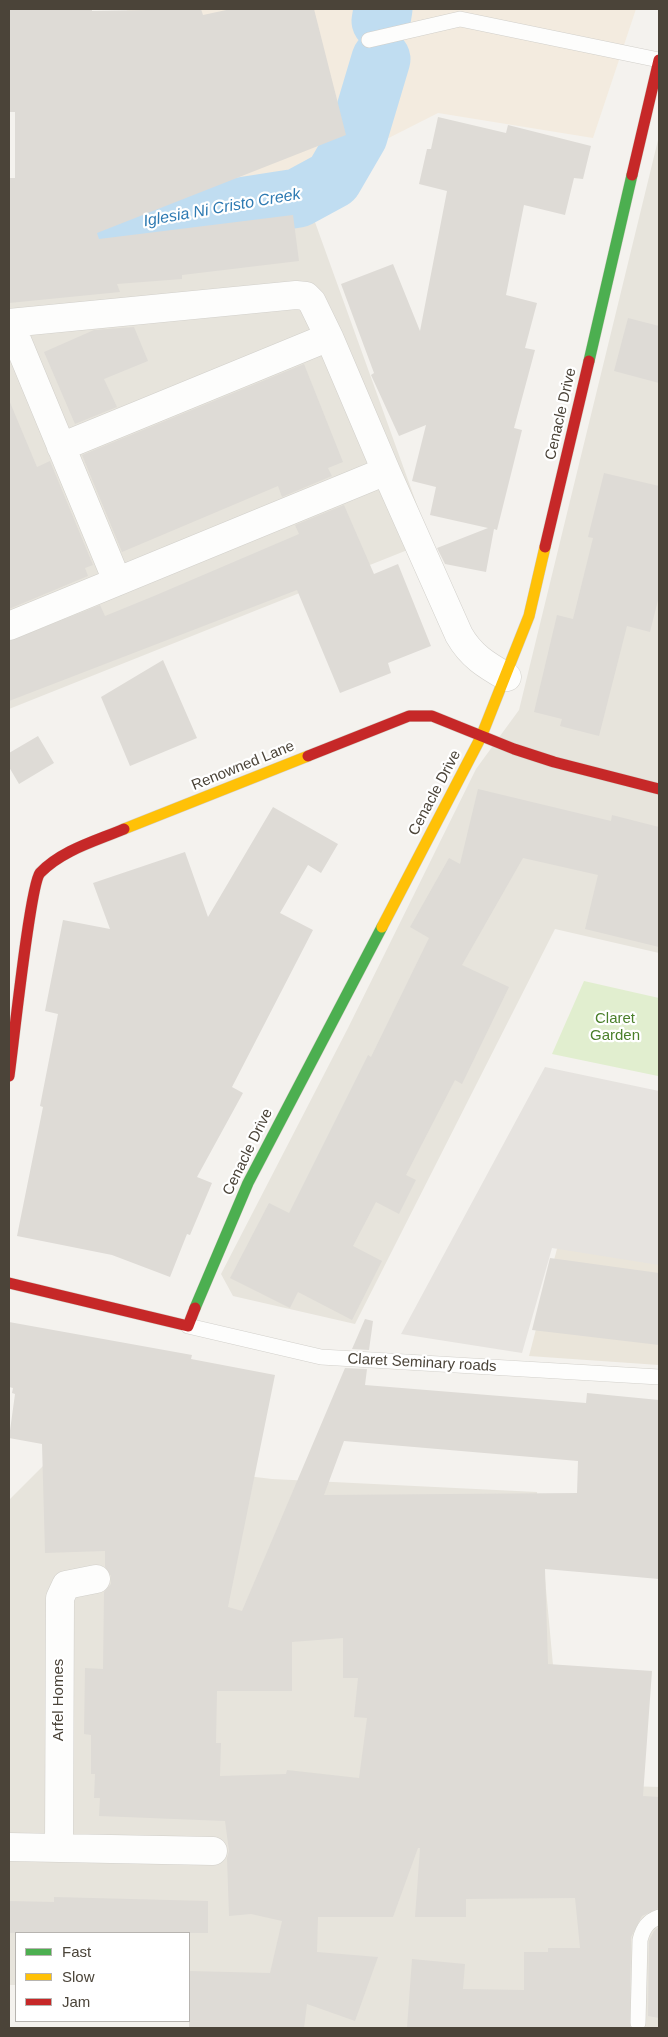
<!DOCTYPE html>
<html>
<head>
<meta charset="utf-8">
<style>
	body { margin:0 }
	#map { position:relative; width:668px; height:2037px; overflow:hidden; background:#f4f2ee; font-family:Arial,sans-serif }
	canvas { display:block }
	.frame { position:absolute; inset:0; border:10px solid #4b4439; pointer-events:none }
	.legend { position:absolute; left:15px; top:1932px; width:175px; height:90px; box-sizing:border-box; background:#fff; border:1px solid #b7b4b0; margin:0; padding:6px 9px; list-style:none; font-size:15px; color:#4b4439 }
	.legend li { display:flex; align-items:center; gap:10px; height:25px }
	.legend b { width:25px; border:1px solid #b7b4b0 }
</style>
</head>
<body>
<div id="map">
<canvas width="668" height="2037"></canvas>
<div class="frame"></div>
<ul class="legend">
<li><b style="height:6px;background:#4caf50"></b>Fast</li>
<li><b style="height:6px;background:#ffc107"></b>Slow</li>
<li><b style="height:6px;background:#c62828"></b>Jam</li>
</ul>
</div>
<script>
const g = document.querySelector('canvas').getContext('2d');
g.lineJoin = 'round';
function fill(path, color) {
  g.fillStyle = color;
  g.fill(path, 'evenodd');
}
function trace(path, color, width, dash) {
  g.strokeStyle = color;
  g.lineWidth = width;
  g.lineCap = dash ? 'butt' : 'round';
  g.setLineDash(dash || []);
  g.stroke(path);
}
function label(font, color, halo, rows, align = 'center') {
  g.font = font + ' Arial,sans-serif';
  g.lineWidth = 4.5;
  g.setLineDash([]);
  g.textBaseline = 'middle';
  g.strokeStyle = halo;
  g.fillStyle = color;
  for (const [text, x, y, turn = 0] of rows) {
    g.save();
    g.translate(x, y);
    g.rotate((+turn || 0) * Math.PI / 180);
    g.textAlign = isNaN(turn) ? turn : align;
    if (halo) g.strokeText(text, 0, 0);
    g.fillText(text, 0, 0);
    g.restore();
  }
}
fill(new Path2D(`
	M 659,136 L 659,953 L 555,929 L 355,1324 L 233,1296 L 221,1274 L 348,1028 L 476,769 L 519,710 Z
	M 307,200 L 430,541 L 9,709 L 9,240 Z
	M 56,1453 L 272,1479 L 537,1492 L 564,1784 L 659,1787 L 659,2028 L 241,2028 L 238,1985 L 189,1985 L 189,1933 L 16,1933 L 16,1985 L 9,1985 L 9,1500 Z`), '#e7e4dc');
fill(new Path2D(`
	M 127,9 L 636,9 L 593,138 L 438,113 L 365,150 L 311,181 L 171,202 Z`), '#f3ebdf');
fill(new Path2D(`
	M 565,1218 L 659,1234 L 659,1365 L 529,1356 Z`), '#eae5da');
fill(new Path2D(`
	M 584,981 L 659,998 L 658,1076 L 552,1054 Z`), '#e1eecf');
fill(new Path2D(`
	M 545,1067 L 659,1091 L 659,1265 L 552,1248 L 522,1353 L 401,1334 Z`), '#e6e3df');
trace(new Path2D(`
	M 381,21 L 383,9
	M 9,243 L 298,198 L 333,179 L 358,136 L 381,59`), '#c0ddf1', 59);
fill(new Path2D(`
	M 9,9 L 92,9 L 92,11 L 201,9 L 203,15 L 231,9 L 314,9 L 346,135 L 97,233 L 99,239 L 293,215 L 299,261 L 182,275 L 182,279 L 117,284 L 120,292 L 9,303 L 9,178 L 15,178 L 15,112 L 9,112 Z
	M 438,117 L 506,133 L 508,125 L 591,146 L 583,179 L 574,178 L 565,215 L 524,205 L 506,295 L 537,303 L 525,348 L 535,350 L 514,428 L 522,430 L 497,530 L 494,529 L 486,572 L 445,564 L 437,548 L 488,528 L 430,515 L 436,487 L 412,481 L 426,425 L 399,436 L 371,375 L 374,373 L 341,284 L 393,264 L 420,331 L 447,191 L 419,184 L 427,149 L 431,149 Z
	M 628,318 L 659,326 L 659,383 L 614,371 Z
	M 134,327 L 148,361 L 104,379 L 117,407 L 75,424 L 44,352 L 94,330 Z
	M 304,364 L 343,462 L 328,468 L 332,476 L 282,497 L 278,486 L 122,552 L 82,455 Z
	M 9,400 L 37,467 L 50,461 L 93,565 L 85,568 L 88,576 L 9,609 Z
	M 604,473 L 659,486 L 659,596 L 650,632 L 627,626 L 599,736 L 560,726 L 562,719 L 534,712 L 557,615 L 573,619 L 593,538 L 588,537 Z
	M 344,505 L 374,574 L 398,564 L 431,646 L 388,663 L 391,673 L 340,693 L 297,590 L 9,701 L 9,641 L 100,605 L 105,616 L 154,596 L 299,534 L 295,525 Z
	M 163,660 L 197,738 L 130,766 L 101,697 Z
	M 38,736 L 54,763 L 19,784 L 9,767 L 9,753 Z
	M 478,789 L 611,821 L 612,815 L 659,827 L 659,947 L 585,929 L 598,875 L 523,858 L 462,965 L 509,987 L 462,1084 L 455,1080 L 406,1175 L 416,1180 L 399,1214 L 376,1202 L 353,1246 L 382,1261 L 352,1320 L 298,1292 L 290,1308 L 230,1278 L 269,1203 L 289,1213 L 368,1055 L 371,1057 L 429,938 L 410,927 L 449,858 L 460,864 Z
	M 273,807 L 338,844 L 321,873 L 308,865 L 280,913 L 313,930 L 232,1087 L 243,1093 L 197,1177 L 212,1183 L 190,1235 L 187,1234 L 170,1277 L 112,1255 L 17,1236 L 43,1107 L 40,1106 L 58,1014 L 45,1011 L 63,920 L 110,929 L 93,883 L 185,852 L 208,917 Z
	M 550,1258 L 659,1273 L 659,1345 L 532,1330 Z
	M 365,1319 L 373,1321 L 369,1350 L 352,1349 Z
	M 9,1322 L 192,1355 L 191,1359 L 275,1375 L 228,1607 L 242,1611 L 345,1368 L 367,1369 L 365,1385 L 586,1403 L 587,1393 L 659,1400 L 659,1579 L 545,1569 L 548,1664 L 652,1671 L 643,1796 L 659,1797 L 659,1908 L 642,1916 L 631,1937 L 630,2028 L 407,2028 L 412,1959 L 465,1964 L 463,1989 L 524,1990 L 524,1952 L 548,1952 L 548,1948 L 580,1948 L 575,1898 L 466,1899 L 466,1917 L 415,1917 L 420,1848 L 418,1848 L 393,1917 L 318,1917 L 317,1952 L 378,1957 L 355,2021 L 307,2004 L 304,2028 L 189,2028 L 189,1971 L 270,1973 L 282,1921 L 251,1914 L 229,1916 L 227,1858 L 229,1851 L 225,1821 L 99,1816 L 100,1798 L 94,1798 L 95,1774 L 91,1774 L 91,1735 L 84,1734 L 85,1668 L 103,1669 L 104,1592 L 111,1584 L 111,1576 L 105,1567 L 105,1551 L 45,1553 L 42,1444 L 9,1438 L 15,1394 L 12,1393 L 13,1388 L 9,1387 ZM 344,1441 L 578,1461 L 577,1493 L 324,1495 ZM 343,1638 L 343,1678 L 358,1678 L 354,1717 L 367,1718 L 359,1778 L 287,1770 L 286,1774 L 220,1776 L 221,1743 L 216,1743 L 217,1691 L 292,1691 L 292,1642 Z
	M 54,1897 L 208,1901 L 208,1933 L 9,1933 L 9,1901 L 54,1902 Z
	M 659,1927 L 659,2018 L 648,2016 L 649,1941 L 654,1931 Z`), '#dedbd6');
const lane = new Path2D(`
	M 369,40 L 460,19 L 659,60
	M 188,1326 L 321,1357 L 659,1377
	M 638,2023 L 640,1940 C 643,1928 648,1921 659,1917`);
const street = new Path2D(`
	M 9,323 L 296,295 L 306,296 L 312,302 L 329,337 L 386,471 L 459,635 C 471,656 486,665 507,677
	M 10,323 L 117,581
	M 61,447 L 329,337
	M 9,626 L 386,471
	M 9,1847 L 213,1851
	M 59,1848 L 60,1598 L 66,1585 L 96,1579`);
const fast = new Path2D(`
	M 589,361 L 632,175
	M 195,1308 L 248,1183 L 382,927`);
const slow = new Path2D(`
	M 124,829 L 308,756
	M 382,927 L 481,737 L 529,616 L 545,547`);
const jam = new Path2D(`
	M 632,175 L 659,60
	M 545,547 L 589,361
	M 308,756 L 409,716 L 432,716 L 514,749 L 554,762 L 659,789
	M 9,1076 C 13,1048 30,885 40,873 C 62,850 96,841 124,829
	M 9,1283 L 188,1326 L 195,1308`);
trace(lane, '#d2d0cb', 16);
trace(street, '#d2d0cb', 29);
trace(fast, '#d3cfc5', 12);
trace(slow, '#d3cfc5', 12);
trace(jam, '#d3cfc5', 12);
trace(lane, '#fdfdfc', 15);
trace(street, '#fdfdfc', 28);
trace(fast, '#4caf50', 11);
trace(slow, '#ffc107', 11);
trace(jam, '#c62828', 11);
label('15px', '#4b4439', '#fff', [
	["Cenacle Drive",561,414,-77],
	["Renowned Lane",243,766,-22],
	["Cenacle Drive",435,793,-62],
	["Cenacle Drive",248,1152,-64],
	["Claret Seminary roads",422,1363,3],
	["Arfel Homes",59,1700,-90]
]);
label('15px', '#4a7f2a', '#fff', [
	["Claret",615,1019],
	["Garden",615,1036]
]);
label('italic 16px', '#2e7ab2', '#fff', [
	["Iglesia Ni Cristo Creek",222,208,-10]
]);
</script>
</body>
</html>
